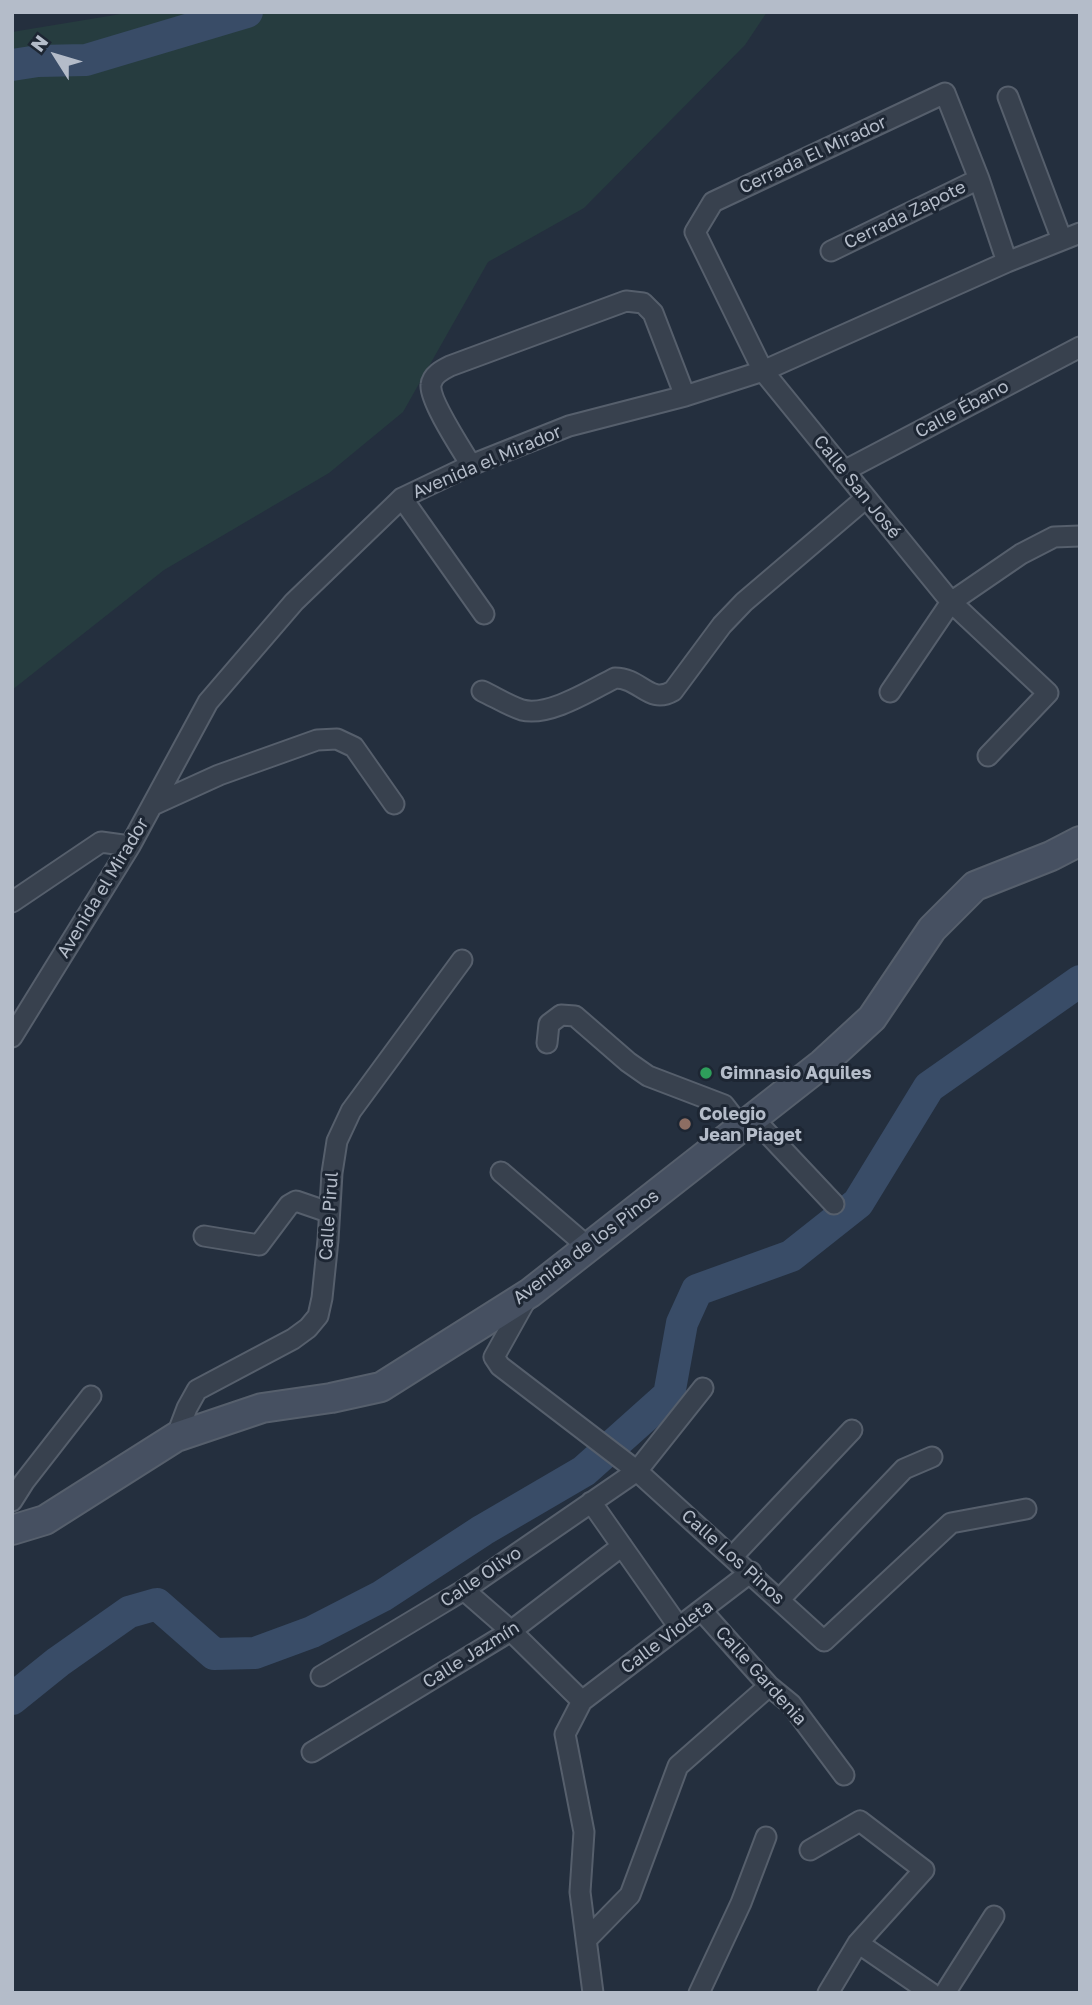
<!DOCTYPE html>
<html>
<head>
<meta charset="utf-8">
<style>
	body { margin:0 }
	#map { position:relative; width:1092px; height:2005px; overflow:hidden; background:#242f3e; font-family:"Golos Text",sans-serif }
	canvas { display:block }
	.frame { position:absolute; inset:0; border:14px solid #b4bcc9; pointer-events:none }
	.north { position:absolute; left:21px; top:21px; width:70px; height:70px; -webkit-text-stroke:5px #1d2633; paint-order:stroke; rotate:307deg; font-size:19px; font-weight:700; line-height:28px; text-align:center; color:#b4bcc9 }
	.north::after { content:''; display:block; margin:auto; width:24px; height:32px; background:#b4bcc9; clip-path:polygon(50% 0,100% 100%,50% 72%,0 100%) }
</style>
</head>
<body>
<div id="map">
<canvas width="1092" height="2005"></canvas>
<div class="frame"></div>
<div class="north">N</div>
</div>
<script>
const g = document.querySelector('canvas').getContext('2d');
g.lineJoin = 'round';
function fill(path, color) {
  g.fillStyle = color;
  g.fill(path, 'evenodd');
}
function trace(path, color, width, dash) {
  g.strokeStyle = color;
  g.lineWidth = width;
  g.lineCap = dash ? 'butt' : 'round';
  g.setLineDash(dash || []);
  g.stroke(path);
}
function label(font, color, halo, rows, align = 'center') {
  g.font = font + ' "Golos Text",sans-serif';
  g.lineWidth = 6;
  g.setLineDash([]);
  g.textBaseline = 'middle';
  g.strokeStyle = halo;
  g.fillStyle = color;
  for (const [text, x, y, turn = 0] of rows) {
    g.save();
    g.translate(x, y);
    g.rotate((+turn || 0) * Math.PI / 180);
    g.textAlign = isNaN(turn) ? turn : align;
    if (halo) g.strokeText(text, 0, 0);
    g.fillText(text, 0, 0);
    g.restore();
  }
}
fill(new Path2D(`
	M 133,12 L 767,12 L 745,45 L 584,208 L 488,262 L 403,412 L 329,473 L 164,570 L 12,690 L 12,32 Z`), '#263c3f');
trace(new Path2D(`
	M 12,65 L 38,61 L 86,60 L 247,12
	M 12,1699 L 58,1662 L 129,1612 L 157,1604 L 214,1654 L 255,1653 L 312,1632 L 382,1596 L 483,1530 L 584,1471 L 669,1395 L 682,1323 L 697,1290 L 791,1256 L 858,1203 L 929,1087 L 1080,981`), '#394c67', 32);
const street = new Path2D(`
	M 1008,97 L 1062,240
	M 831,251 L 979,179
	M 471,465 C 462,450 429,400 431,385 C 432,375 442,370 450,366 L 626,301 L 643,303 L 653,313 L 685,396
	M 844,471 L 1080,347
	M 402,498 L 484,614
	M 482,691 C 495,697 509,706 522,710 C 549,717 591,690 615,678 C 641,678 649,705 673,691 L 722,625 L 744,602 L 866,498
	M 890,692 L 951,602 L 1021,554 L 1054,537 L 1080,536
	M 988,756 L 1048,693 L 951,602 L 763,371 L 695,232 L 713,202 L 945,93 L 979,179 L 1007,262
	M 153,805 L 219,775 L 317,740 L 337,739 L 354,747 L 394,804
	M 12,902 L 101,842 L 130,846
	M 12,1037 L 130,846 L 208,702 L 294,602 L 402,498 L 471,465 L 569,426 L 685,396 L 763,371 L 1007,262 L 1080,233
	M 547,1043 L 549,1024 L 561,1015 L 575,1016 L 628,1062 L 648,1076 L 724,1105 L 741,1127
	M 753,1118 L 834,1204
	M 501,1172 L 588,1247
	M 204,1236 L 259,1245 L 289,1205 L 296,1201 L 328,1212
	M 528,1296 L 494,1357 L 500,1366 L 637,1471 L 824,1641 L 951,1523 L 1026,1509
	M 176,1437 L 187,1408 L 197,1390 L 293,1339 L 308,1328 L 318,1316 L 322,1298 L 328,1240 L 332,1173 L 337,1141 L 351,1111 L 462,960
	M 12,1501 L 24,1482 L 91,1396
	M 591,1502 L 678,1626
	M 733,1556 L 852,1430
	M 464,1590 L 511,1631 L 582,1701
	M 780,1599 L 904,1469 L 932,1457
	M 702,1611 L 769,1686 L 791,1704 L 844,1775
	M 321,1676 L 464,1590 L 637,1471 L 703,1388
	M 312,1752 L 511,1631 L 622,1546
	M 810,1850 L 860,1821 L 924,1870 L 858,1943 L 828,1993
	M 587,1939 L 630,1895 L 678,1766 L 769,1686
	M 858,1943 L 931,1993
	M 593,1993 L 580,1892 L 584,1832 L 565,1734 L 582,1701 L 751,1572
	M 699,1993 L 741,1903 L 766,1837
	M 945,1993 L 994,1916`);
const secondary = new Path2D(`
	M 12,1530 L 45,1520 L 176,1437 L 262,1408 L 331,1398 L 381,1387 L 530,1293 L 822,1064 L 872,1018 L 932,929 L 975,886 L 1051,856 L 1080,841`);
trace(street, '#565f6c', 23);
trace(secondary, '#565f6c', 32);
trace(street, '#38414e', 19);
trace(secondary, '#465061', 28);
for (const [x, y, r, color] of [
	[706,1073,7,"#2e9e5b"],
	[685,1124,7,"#8d6e63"]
]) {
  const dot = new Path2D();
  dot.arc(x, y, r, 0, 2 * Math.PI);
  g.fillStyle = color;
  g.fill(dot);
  trace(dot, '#1d2633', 2.5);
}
label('18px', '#b4bcc9', '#1d2633', [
	["Cerrada El Mirador",813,155,-25],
	["Cerrada Zapote",905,215,-26],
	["Calle Ébano",962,409,-28],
	["Avenida el Mirador",487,462,-23],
	["Calle San José",857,487,51],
	["Avenida el Mirador",103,888,-59],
	["Calle Pirul",329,1216,-86],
	["Avenida de los Pinos",586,1247,-37],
	["Calle Los Pinos",733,1557,42],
	["Calle Olivo",481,1577,-34],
	["Calle Violeta",667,1637,-37],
	["Calle Jazmín",471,1655,-32],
	["Calle Gardenia",761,1676,48]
]);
label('bold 18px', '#b4bcc9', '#1d2633', [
	["Gimnasio Aquiles",720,1073],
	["Colegio",699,1114],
	["Jean Piaget",699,1135]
], 'left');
</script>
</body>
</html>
